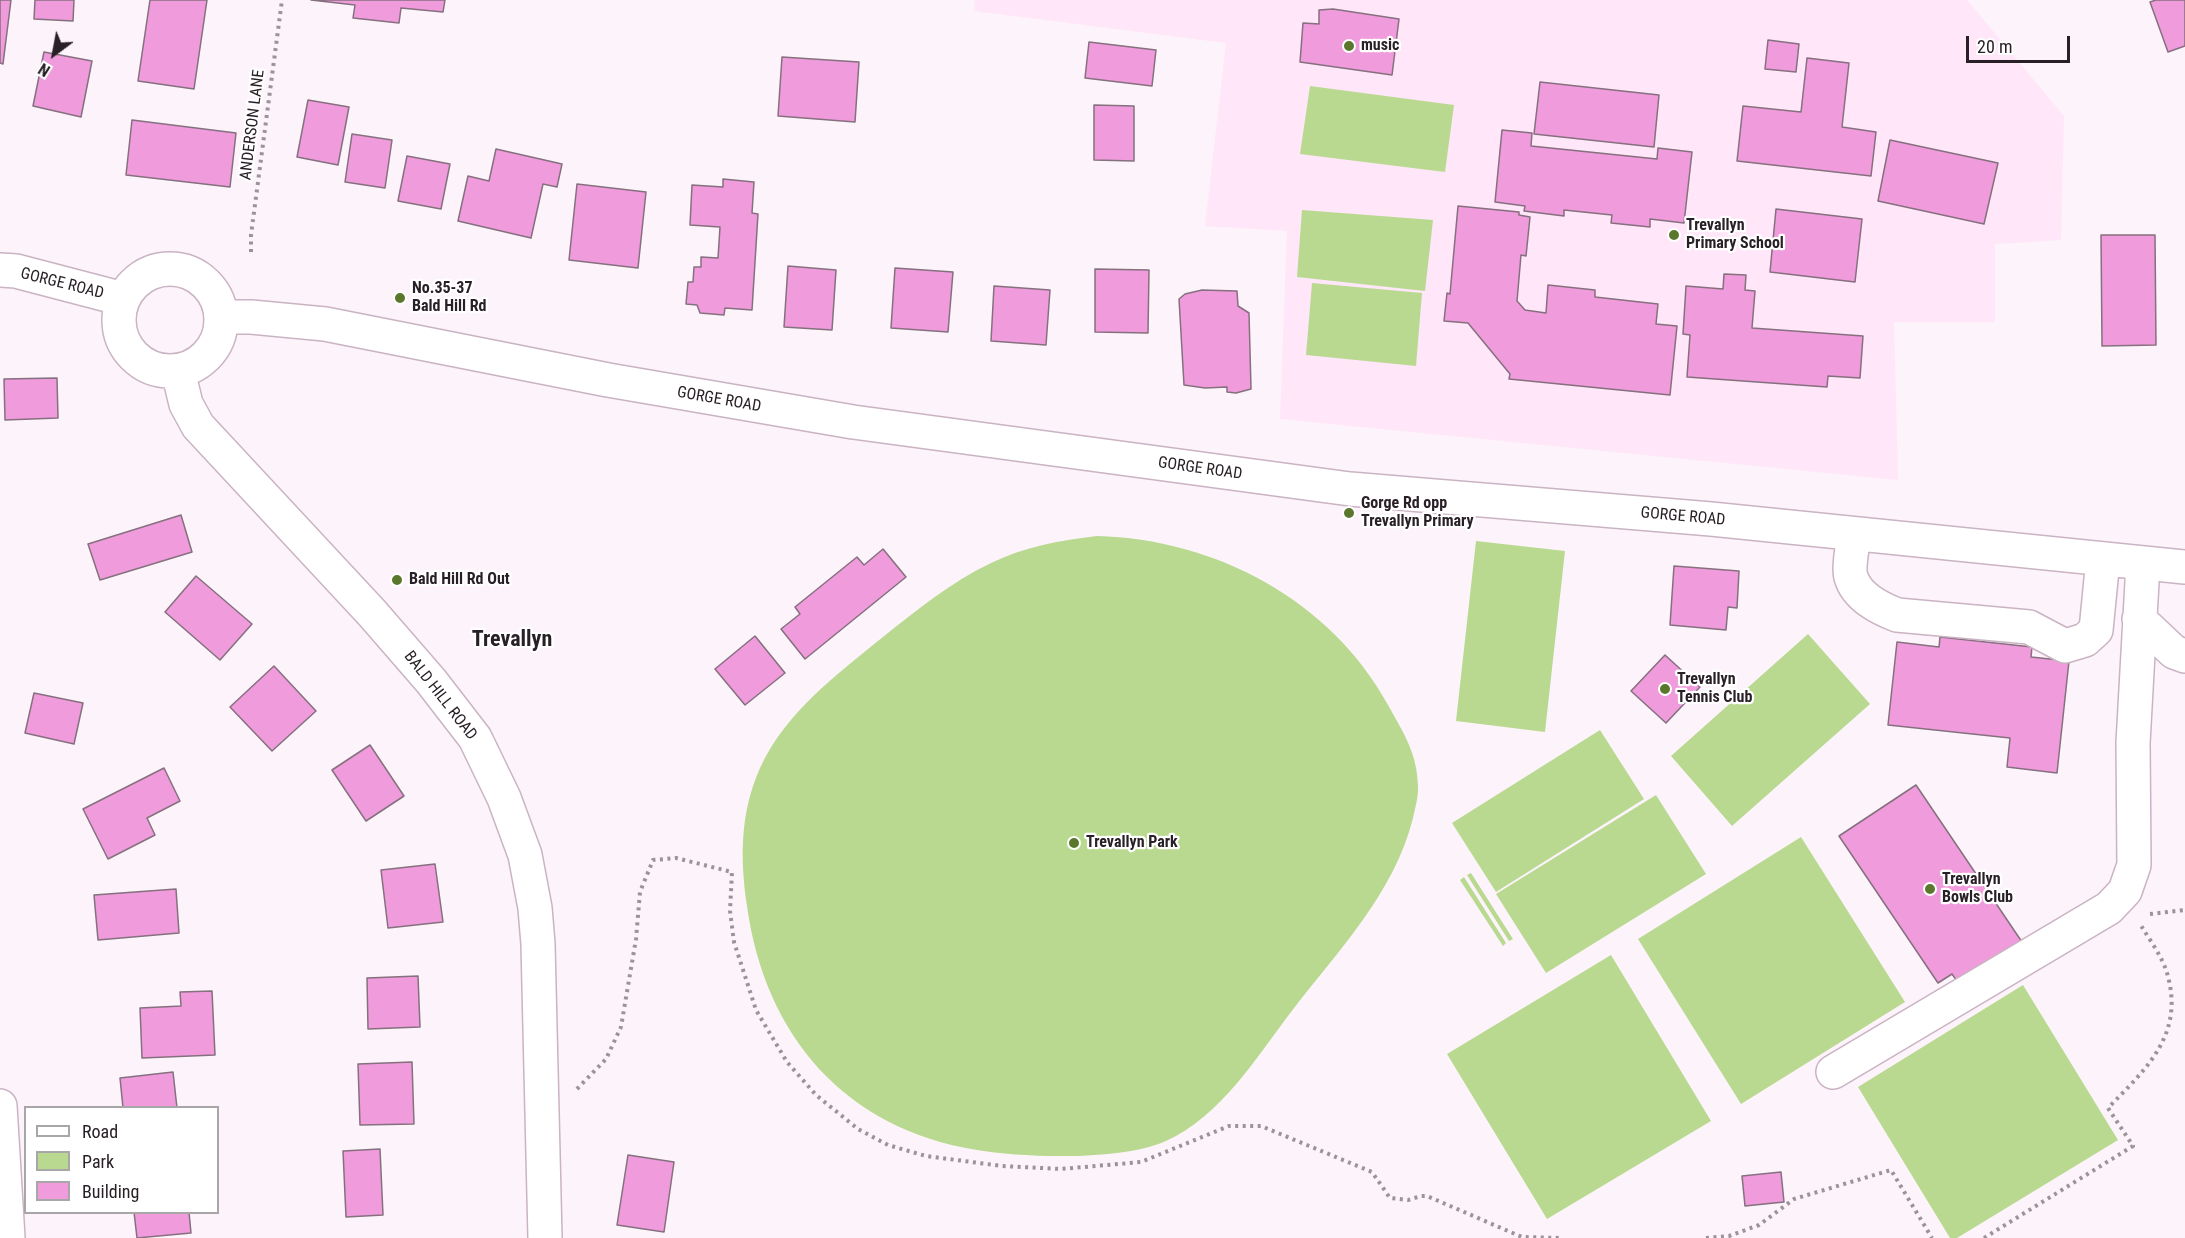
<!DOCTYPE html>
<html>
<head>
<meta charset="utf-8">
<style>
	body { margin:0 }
	#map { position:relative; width:2185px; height:1238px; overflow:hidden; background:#fdf3fa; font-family:"Roboto Condensed",sans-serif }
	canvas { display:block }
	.legend { position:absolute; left:24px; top:1106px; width:195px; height:108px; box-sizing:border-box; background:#fff; border:2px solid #a9a6a8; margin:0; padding:8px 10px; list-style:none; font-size:18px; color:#282026 }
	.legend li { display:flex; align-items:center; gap:12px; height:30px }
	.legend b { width:30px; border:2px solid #a9a6a8 }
	.north { position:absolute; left:24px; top:24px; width:60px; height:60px; -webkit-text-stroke:4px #fff; paint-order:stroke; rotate:212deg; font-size:16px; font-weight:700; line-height:24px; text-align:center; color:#282026 }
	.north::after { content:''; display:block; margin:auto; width:21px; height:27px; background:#282026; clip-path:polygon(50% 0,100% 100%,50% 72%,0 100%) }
	.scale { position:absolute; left:1966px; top:36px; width:104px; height:27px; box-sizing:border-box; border:3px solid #282026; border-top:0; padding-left:8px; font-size:18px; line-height:21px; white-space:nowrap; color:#282026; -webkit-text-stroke:4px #fff; paint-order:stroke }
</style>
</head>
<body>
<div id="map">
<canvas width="2185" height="1238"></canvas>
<ul class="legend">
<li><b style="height:8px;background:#fff"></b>Road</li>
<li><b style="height:16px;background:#b9d990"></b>Park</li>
<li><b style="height:16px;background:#f09bdb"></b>Building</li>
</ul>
<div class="north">N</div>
<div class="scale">20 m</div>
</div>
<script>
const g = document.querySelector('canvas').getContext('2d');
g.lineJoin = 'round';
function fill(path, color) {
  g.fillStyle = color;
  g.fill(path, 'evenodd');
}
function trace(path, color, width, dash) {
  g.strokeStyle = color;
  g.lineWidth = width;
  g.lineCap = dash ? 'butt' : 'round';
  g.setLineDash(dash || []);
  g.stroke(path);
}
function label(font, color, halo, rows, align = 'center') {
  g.font = font + ' "Roboto Condensed",sans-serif';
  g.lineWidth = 4.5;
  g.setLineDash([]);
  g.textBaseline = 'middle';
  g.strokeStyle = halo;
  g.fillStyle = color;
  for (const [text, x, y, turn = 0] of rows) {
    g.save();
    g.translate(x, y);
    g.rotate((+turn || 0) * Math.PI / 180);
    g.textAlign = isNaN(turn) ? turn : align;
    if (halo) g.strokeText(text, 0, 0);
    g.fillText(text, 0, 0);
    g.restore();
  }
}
fill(new Path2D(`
	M 975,0 L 1967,0 L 2064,116 L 2061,240 L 1995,244 L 1995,322 L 1894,322 L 1898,480 L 1280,419 L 1287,231 L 1205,226 L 1226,43 L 974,11 Z`), '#ffe6f8');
fill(new Path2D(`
	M 1310,86 L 1454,105 L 1445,172 L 1300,154 Z
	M 1302,210 L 1433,220 L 1425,291 L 1297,277 Z
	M 1312,283 L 1422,293 L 1416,366 L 1306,355 Z
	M 1097,536 C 1215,539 1331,600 1388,705 C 1404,734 1418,754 1418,789 C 1418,799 1415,808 1413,818 C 1394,894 1337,952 1291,1012 C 1256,1058 1221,1116 1166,1141 C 1122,1161 1025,1158 977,1150 C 845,1129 765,1036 747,906 C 740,858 740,813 760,768 C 786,712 836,675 883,637 C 917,610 951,582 991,563 C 1024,547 1061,540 1097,536 Z
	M 1476,541 L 1565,551 L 1545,732 L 1456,721 Z
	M 1808,634 L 1870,704 L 1732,826 L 1671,756 Z
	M 1600,730 L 1644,799 L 1496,892 L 1452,823 Z
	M 1656,795 L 1706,874 L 1546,973 L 1496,894 Z
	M 1801,837 L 1905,1002 L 1741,1104 L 1638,939 Z
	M 1471,873 L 1513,939 L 1509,941 L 1467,875 Z
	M 1464,877 L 1506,943 L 1503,946 L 1460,880 Z
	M 1611,955 L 1711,1121 L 1547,1219 L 1447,1054 Z
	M 2023,985 L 2118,1140 L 1957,1238 L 1950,1238 L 1858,1087 Z`), '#b9d990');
const building = new Path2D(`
	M 0,0 L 11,0 L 3,64 L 0,63 Z
	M 35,0 L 74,0 L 73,21 L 34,19 Z
	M 150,0 L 207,0 L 194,89 L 138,81 Z
	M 311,0 L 445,0 L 443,12 L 401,8 L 399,23 L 353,18 L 355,5 Z
	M 2156,0 L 2185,0 L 2185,46 L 2168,52 L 2150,2 Z
	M 1333,9 L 1399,19 L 1392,75 L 1300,62 L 1303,23 L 1319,24 L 1319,10 Z
	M 1768,40 L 1799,44 L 1796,72 L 1765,69 Z
	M 1089,42 L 1156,50 L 1152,86 L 1085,78 Z
	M 44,52 L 92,61 L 81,117 L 33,106 Z
	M 782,57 L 859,62 L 855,122 L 778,116 Z
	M 1807,58 L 1849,63 L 1842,127 L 1876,132 L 1871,176 L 1737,161 L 1743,106 L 1801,112 Z
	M 1540,82 L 1659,95 L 1654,147 L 1534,134 Z
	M 308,100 L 349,107 L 338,165 L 297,157 Z
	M 1094,105 L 1134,106 L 1134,161 L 1094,160 Z
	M 132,120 L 236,133 L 230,187 L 126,175 Z
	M 1502,130 L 1532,133 L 1531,146 L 1657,159 L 1658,148 L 1692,152 L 1684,223 L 1650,219 L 1650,227 L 1611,223 L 1612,215 L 1564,210 L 1564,216 L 1524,211 L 1525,206 L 1495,202 Z
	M 352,134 L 392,140 L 385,188 L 345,182 Z
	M 1890,140 L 1998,163 L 1984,224 L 1878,201 Z
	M 496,149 L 562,164 L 557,187 L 543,184 L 531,238 L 458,221 L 468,176 L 489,181 Z
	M 407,156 L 450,164 L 441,209 L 398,201 Z
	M 723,179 L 754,182 L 752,213 L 758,214 L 752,310 L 725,308 L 724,315 L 700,313 L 697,305 L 686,304 L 688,282 L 693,282 L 694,267 L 701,267 L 701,257 L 718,258 L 720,227 L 690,225 L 692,185 L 723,187 Z
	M 577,184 L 646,192 L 638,268 L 569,260 Z
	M 1458,206 L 1519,212 L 1519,215 L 1530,217 L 1526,256 L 1521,255 L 1517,301 L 1525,310 L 1546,313 L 1548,285 L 1595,290 L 1595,297 L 1658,304 L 1656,324 L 1677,326 L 1670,395 L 1509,379 L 1510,374 L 1468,323 L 1444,321 L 1447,293 L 1450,294 Z
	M 1776,209 L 1862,219 L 1855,282 L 1770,272 Z
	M 2101,235 L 2155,235 L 2156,345 L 2102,346 Z
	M 788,266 L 836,270 L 832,330 L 784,327 Z
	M 895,268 L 953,272 L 948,332 L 891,328 Z
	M 1095,269 L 1149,270 L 1148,333 L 1095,332 Z
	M 1724,274 L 1746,275 L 1745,290 L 1755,291 L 1752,328 L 1863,336 L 1860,378 L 1828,376 L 1827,387 L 1687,377 L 1690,335 L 1683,334 L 1686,286 L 1723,289 Z
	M 994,286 L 1050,290 L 1046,345 L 991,341 Z
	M 1202,290 L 1237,291 L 1238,306 L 1249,313 L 1251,389 L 1236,393 L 1227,392 L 1227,387 L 1205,388 L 1184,385 L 1179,299 L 1185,294 Z
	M 57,378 L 58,418 L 5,420 L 4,379 Z
	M 181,515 L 192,552 L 100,580 L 88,544 Z
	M 883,549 L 906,577 L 805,659 L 781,629 L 800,614 L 795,607 L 857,557 L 864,565 Z
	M 1674,566 L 1739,571 L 1737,608 L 1728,607 L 1726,630 L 1670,625 Z
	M 196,576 L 252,624 L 220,660 L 165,612 Z
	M 755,636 L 785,673 L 745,705 L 715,669 Z
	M 1940,637 L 2032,647 L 2031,657 L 2069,661 L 2057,773 L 2007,767 L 2010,738 L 1888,725 L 1897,642 L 1939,647 Z
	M 1665,655 L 1700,687 L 1666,723 L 1631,691 Z
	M 274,666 L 316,711 L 272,751 L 230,707 Z
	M 34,693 L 83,703 L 74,744 L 25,733 Z
	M 370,745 L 404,796 L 366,821 L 332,770 Z
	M 164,768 L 180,801 L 147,818 L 155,835 L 108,859 L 83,809 Z
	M 1916,785 L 2022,942 L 1959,984 L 1952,974 L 1938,983 L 1839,836 Z
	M 435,864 L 443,922 L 388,928 L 381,870 Z
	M 176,889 L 179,933 L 98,940 L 94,895 Z
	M 418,976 L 420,1027 L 368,1029 L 367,978 Z
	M 212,991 L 215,1055 L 142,1058 L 140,1008 L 181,1006 L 180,992 Z
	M 412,1062 L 414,1124 L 360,1125 L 358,1064 Z
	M 173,1072 L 177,1108 L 123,1108 L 120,1078 Z
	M 380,1149 L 383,1215 L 346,1217 L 343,1151 Z
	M 628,1155 L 674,1162 L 664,1232 L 617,1225 Z
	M 1781,1172 L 1784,1202 L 1745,1206 L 1742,1176 Z
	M 134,1212 L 189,1212 L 191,1233 L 137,1238 Z`);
fill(building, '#f09bdb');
trace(building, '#85707f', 1.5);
const minor = new Path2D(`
	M119 320a51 51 0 1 1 102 0a51 51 0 1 1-102 0Z
	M 0,270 L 16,271 L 123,299
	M 222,317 L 251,317 L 325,324 L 608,380 L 853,422 L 1350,489 L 1711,519 L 2185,567
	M 178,371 L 186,404 L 198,426 L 372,613 L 431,681 L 475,738 L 504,798 L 525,855 L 535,908 L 538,944 L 545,1238
	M 1854,534 C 1853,544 1848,568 1851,577 C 1857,597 1879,608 1897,615 L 2029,627 L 2065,646 L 2085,640 L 2096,630 L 2103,559
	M 2139,619 L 2174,652 L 2185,656
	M 1833,1072 L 2109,908 L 2125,891 L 2134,865 L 2133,743 L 2143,564
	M 0,1106 L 8,1238`);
trace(minor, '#cab3c3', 36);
trace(new Path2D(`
	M 251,252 L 251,235 L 282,0
	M 2150,914 L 2185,910
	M 577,1089 L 606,1059 L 621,1027 L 636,939 L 640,892 L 653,860 L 676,858 L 732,872 L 730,911 L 734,942 L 756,1010 L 787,1062 L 816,1095 L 858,1129 L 888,1145 L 926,1156 L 1002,1166 L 1061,1169 L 1141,1162 L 1229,1126 L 1261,1126 L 1372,1172 L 1390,1198 L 1408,1200 L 1421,1196 L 1427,1196 L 1522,1237 L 1561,1238
	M 1706,1238 L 1729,1236 L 1759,1225 L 1794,1199 L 1891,1170 L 1932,1238
	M 1984,1238 L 2133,1146 L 2108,1108 C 2147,1068 2185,1034 2167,973 C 2162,956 2149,939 2140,924`), '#9c9399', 4, [3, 4.5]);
trace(minor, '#fff', 33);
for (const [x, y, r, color] of [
	[1349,46,6,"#5a772c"],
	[1674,235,6,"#5a772c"],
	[400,298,6,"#5a772c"],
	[1349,513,6,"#5a772c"],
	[397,580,6,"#5a772c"],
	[1665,689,6,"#5a772c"],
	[1074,843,6,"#5a772c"],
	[1930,889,6,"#5a772c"]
]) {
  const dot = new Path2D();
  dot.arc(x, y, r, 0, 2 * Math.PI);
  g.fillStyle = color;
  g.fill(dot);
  trace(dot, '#fff', 2);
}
label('bold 16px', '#282026', '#fff', [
	["music",1361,46],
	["Trevallyn",1686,226],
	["Primary School",1686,244],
	["No.35-37",412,289],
	["Bald Hill Rd",412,307],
	["Gorge Rd opp",1361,504],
	["Trevallyn Primary",1361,522],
	["Bald Hill Rd Out",409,580],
	["Trevallyn",1677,680],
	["Tennis Club",1677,698],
	["Trevallyn Park",1086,843],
	["Trevallyn",1942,880],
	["Bowls Club",1942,898]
], 'left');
label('16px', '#282026', '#fff', [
	["ANDERSON LANE",253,125,-83],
	["GORGE ROAD",62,284,14],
	["GORGE ROAD",719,400,10],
	["GORGE ROAD",1200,469,8],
	["GORGE ROAD",1683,517,5],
	["BALD HILL ROAD",440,696,52]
]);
label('bold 22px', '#282026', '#fff', [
	["Trevallyn",512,640]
]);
</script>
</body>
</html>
